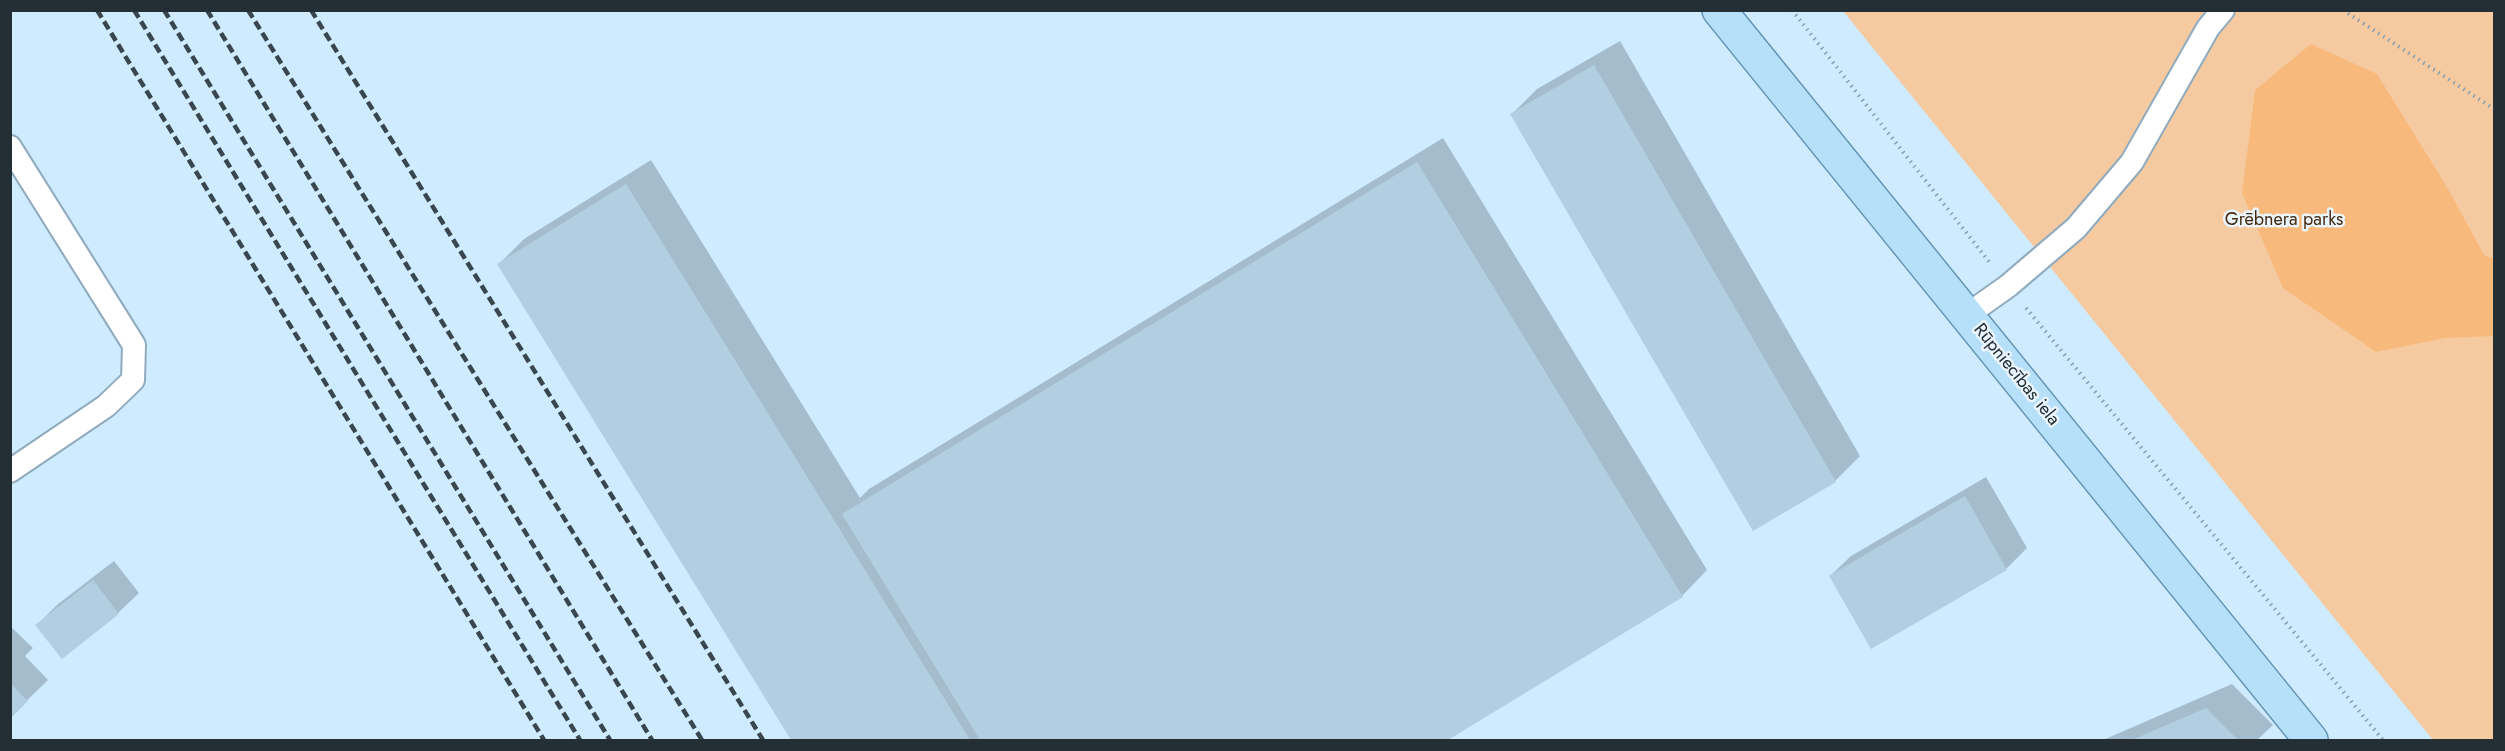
<!DOCTYPE html>
<html>
<head>
<meta charset="utf-8">
<style>
	body { margin:0 }
	#map { position:relative; width:2505px; height:751px; overflow:hidden; background:#ceebff; font-family:Jost,sans-serif }
	canvas { display:block }
	.frame { position:absolute; inset:0; border:12px solid #232e35; pointer-events:none }
</style>
</head>
<body>
<div id="map">
<canvas width="2505" height="751"></canvas>
<div class="frame"></div>
</div>
<script>
const g = document.querySelector('canvas').getContext('2d');
g.lineJoin = 'round';
function fill(path, color) {
  g.fillStyle = color;
  g.fill(path, 'evenodd');
}
function trace(path, color, width, dash) {
  g.strokeStyle = color;
  g.lineWidth = width;
  g.lineCap = dash ? 'butt' : 'round';
  g.setLineDash(dash || []);
  g.stroke(path);
}
function label(font, color, halo, rows, align = 'center') {
  g.font = font + ' Jost,sans-serif';
  g.lineWidth = 5;
  g.setLineDash([]);
  g.textBaseline = 'middle';
  g.strokeStyle = halo;
  g.fillStyle = color;
  for (const [text, x, y, turn = 0] of rows) {
    g.save();
    g.translate(x, y);
    g.rotate((+turn || 0) * Math.PI / 180);
    g.textAlign = isNaN(turn) ? turn : align;
    if (halo) g.strokeText(text, 0, 0);
    g.fillText(text, 0, 0);
    g.restore();
  }
}
fill(new Path2D(`
	M 1843,11 L 2494,11 L 2494,740 L 2433,740 Z`), '#f6caa0');
fill(new Path2D(`
	M 2311,44 L 2377,74 L 2447,187 L 2484,255 L 2494,259 L 2494,336 L 2445,338 L 2376,352 L 2283,288 L 2242,193 L 2255,90 Z`), '#f8ba7c');
fill(new Path2D(`
	M 1620,41 L 1860,456 L 1835,481 L 1512,114 L 1537,89 Z
	M 1443,138 L 1707,570 L 1682,596 L 1445,740 L 793,740 L 499,264 L 524,239 L 651,160 L 860,498 L 869,489 Z
	M 1986,477 L 2027,548 L 2006,569 L 1871,647 L 1830,576 L 1851,556 Z
	M 114,561 L 139,593 L 118,613 L 37,625 L 58,604 Z
	M 10,626 L 33,648 L 25,656 L 48,680 L 10,717 Z
	M 2232,684 L 2273,725 L 2257,740 L 2103,740 Z`), '#0003');
fill(new Path2D(`
	M 1594,65 L 1836,482 L 1753,531 L 1510,114 Z
	M 1417,162 L 1683,597 L 1448,740 L 980,740 L 842,514 Z
	M 626,184 L 970,740 L 791,740 L 497,264 Z
	M 1965,496 L 2007,570 L 1871,649 L 1829,576 Z
	M 93,580 L 119,614 L 62,659 L 35,625 Z
	M 10,683 L 28,701 L 10,719 Z
	M 2206,708 L 2238,740 L 2132,740 Z`), '#b2cfe2');
const lane = new Path2D(`
	M 10,147 L 134,345 L 133,380 L 106,406 L 10,471
	M 1967,315 L 2008,286 L 2076,228 L 2132,162 L 2208,28 L 2223,10`);
const primary = new Path2D(`
	M 1719,10 L 2311,740`);
trace(lane, '#90abbe', 26);
trace(primary, '#6393b3', 36);
trace(new Path2D(`
	M 1792,10 L 1990,263
	M 2343,10 L 2494,109
	M 2026,308 L 2383,740`), '#8a9fae', 4, [1.5, 4.5]);
trace(lane, '#fff', 22);
trace(primary, '#b6dffa', 33);
trace(new Path2D(`
	M 97,10 L 544,740
	M 134,10 L 580,740
	M 164,10 L 610,740
	M 207,10 L 652,740
	M 248,10 L 702,740
	M 311,10 L 763,740`), '#38464e', 4.5, [9, 4.5]);
label('18px', '#442b10', '#eaf5fd', [
	["Grēbnera parks",2284,221]
]);
label('18px', '#232e35', '#eaf5fd', [
	["Rūpniecības iela",2016,375,51]
]);
</script>
</body>
</html>
